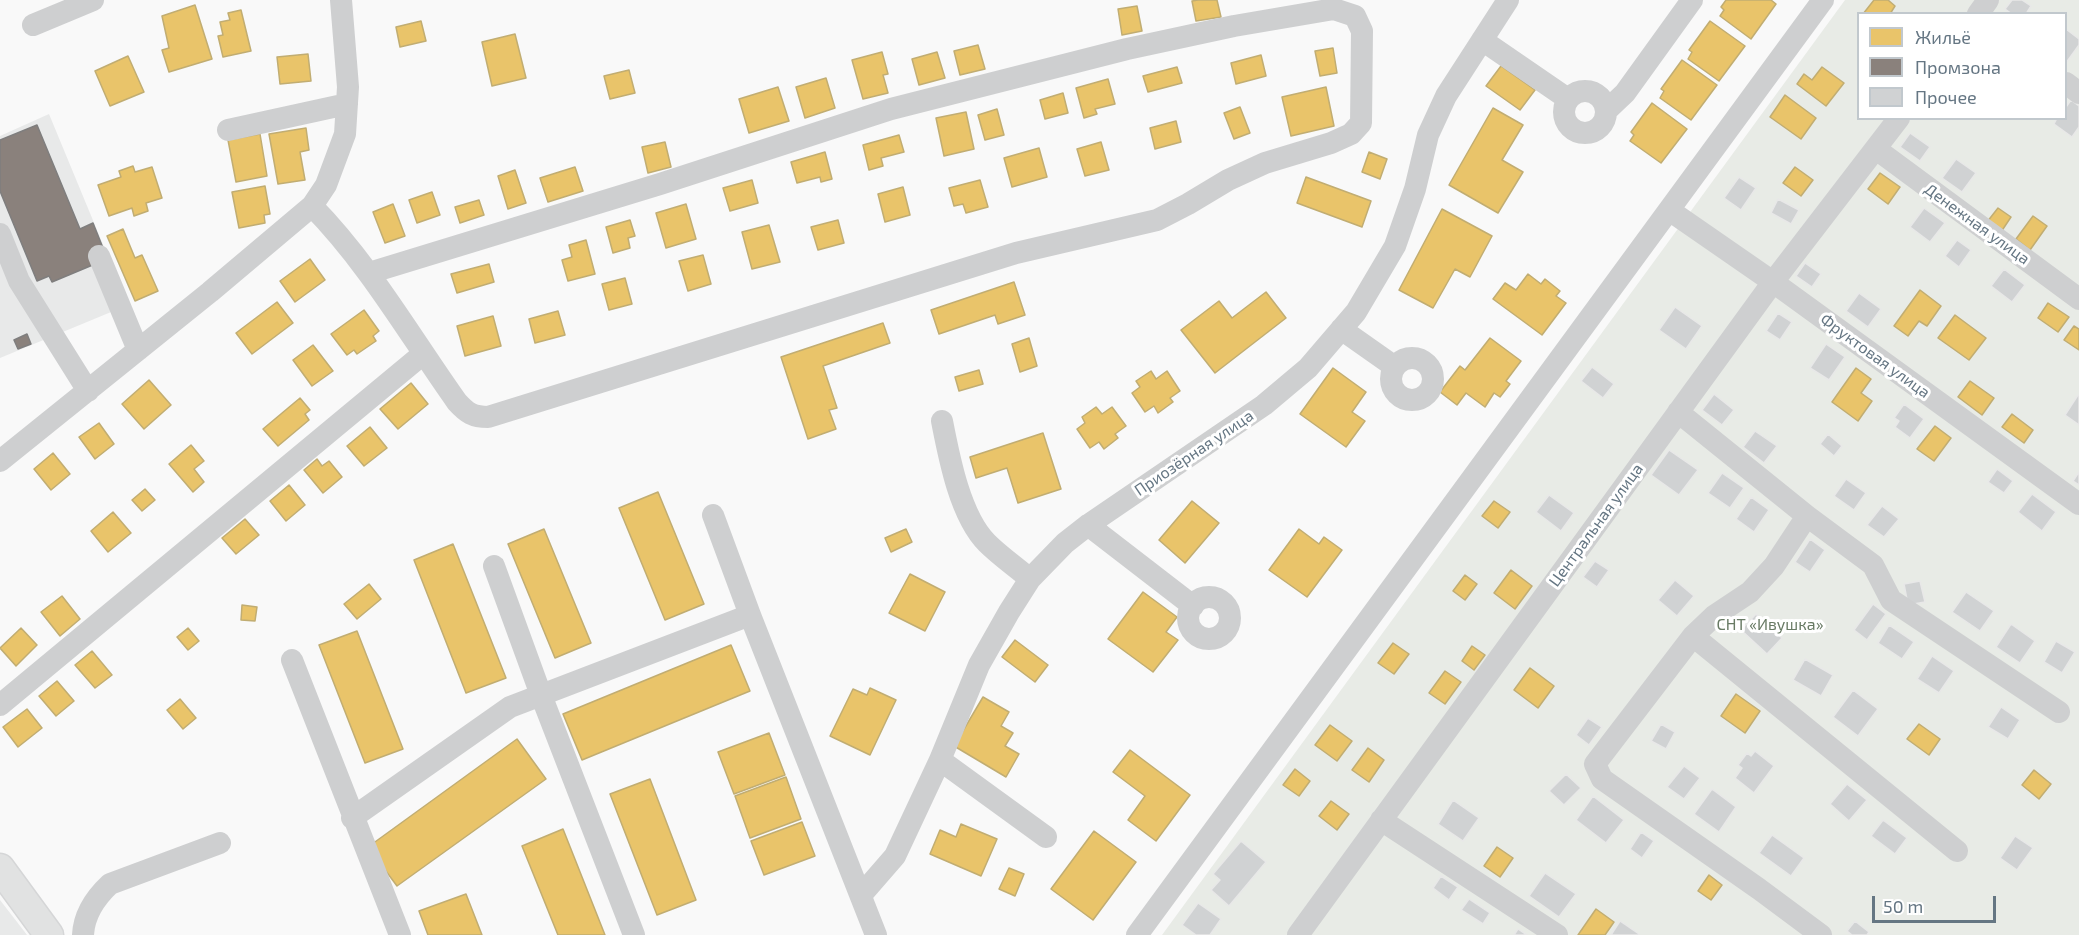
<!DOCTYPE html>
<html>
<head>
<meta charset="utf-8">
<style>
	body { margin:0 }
	#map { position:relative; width:2079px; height:935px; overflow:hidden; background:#f9f9f9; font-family:"Exo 2",sans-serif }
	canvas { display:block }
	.legend { position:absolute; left:1857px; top:12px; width:210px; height:108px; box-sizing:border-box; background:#fff; border:2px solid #c1c8cd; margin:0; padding:8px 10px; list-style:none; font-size:18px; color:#657683 }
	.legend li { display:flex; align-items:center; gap:12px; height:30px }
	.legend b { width:30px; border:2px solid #c1c8cd }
	.scale { position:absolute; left:1872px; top:896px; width:124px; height:27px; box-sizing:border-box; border:3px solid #657683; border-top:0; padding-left:8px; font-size:18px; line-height:21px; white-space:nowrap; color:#657683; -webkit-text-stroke:4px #fff; paint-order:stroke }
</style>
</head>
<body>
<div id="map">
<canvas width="2079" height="935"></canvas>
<ul class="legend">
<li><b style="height:16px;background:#e9c46a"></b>Жильё</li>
<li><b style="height:16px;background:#8a817c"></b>Промзона</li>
<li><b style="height:16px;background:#d0d2d3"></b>Прочее</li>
</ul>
<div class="scale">50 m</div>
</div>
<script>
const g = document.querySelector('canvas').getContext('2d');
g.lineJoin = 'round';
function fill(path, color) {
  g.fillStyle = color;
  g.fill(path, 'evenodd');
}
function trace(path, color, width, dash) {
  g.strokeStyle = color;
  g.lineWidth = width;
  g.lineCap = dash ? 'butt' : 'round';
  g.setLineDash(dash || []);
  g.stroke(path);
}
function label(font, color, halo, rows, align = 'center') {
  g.font = font + ' "Exo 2",sans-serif';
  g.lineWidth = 6;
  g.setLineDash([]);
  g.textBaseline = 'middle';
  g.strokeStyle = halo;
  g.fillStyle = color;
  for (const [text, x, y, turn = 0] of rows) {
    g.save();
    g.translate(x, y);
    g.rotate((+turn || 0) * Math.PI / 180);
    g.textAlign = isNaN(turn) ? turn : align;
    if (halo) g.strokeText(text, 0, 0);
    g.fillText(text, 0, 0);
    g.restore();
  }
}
fill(new Path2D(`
	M 49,114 L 128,305 L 0,358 L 0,136 Z
	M 0,900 L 24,931 L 27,935 L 0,935 Z`), '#e8e9e9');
fill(new Path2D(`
	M 1845,0 L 2079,0 L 2079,935 L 1162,935 ZM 1858,14 L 2066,14 L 2066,118 L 1858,118 Z`), '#e8ebe6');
const homes = new Path2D(`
	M 1198,0 L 1217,0 L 1221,17 L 1196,21 L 1192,1 Z
	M 1726,0 L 1771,0 L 1776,4 L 1751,39 L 1720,16 L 1724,10 L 1721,7 Z
	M 1874,0 L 1888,0 L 1895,6 L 1890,14 L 1863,14 Z
	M 195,5 L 212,59 L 169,72 L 162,50 L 169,48 L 162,16 Z
	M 1137,6 L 1142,31 L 1122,35 L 1118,9 Z
	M 241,10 L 251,51 L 223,57 L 218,36 L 223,35 L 220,22 L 230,20 L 228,13 Z
	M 421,21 L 426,41 L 400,47 L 396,27 Z
	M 1710,21 L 1745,46 L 1719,81 L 1688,59 L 1692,52 L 1689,50 Z
	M 515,34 L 526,78 L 492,86 L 482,42 Z
	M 978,45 L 985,69 L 960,75 L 954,51 Z
	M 1333,48 L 1337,73 L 1320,76 L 1315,51 Z
	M 882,52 L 888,74 L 883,75 L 888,93 L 863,99 L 852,60 Z
	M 937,52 L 945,78 L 919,85 L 912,59 Z
	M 308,54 L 311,81 L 280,84 L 277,57 Z
	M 1261,55 L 1266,76 L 1236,84 L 1231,63 Z
	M 128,56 L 144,92 L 110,106 L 95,71 Z
	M 1682,60 L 1717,85 L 1691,120 L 1660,98 L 1664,91 L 1661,89 Z
	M 1501,66 L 1535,90 L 1520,110 L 1486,86 Z
	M 1177,67 L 1182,83 L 1148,92 L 1143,76 Z
	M 1822,67 L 1844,83 L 1826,106 L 1797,84 L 1804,74 L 1812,80 Z
	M 629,70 L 635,93 L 610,99 L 604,76 Z
	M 826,78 L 835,108 L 805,118 L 796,87 Z
	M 1108,79 L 1115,104 L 1095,109 L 1097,114 L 1084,118 L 1076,88 Z
	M 778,87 L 789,121 L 749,133 L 739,99 Z
	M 1326,87 L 1334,126 L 1291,136 L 1282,97 Z
	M 1063,93 L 1068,113 L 1045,119 L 1040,100 Z
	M 1785,95 L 1816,118 L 1801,139 L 1770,117 Z
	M 1652,103 L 1687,129 L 1661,163 L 1630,141 L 1634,135 L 1631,132 Z
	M 1240,107 L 1250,133 L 1234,139 L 1224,113 Z
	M 1493,108 L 1523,125 L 1502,160 L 1523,172 L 1498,213 L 1449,185 Z
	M 997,109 L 1004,135 L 985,140 L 978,115 Z
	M 966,112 L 974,149 L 944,156 L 936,118 Z
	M 1176,121 L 1181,142 L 1155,149 L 1150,128 Z
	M 306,128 L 309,150 L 300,152 L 305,180 L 278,184 L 269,134 Z
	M 260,134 L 267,176 L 236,182 L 228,140 Z
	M 899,135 L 904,152 L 881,158 L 883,166 L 869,170 L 863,145 Z
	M 665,142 L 671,167 L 648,173 L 642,147 Z
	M 1101,142 L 1109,170 L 1085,176 L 1077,149 Z
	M 1039,148 L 1047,177 L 1012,187 L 1004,158 Z
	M 825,152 L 832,179 L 821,182 L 820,177 L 797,183 L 791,162 Z
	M 1369,152 L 1387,159 L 1380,179 L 1362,172 Z
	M 133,166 L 135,172 L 152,167 L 162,198 L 146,203 L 148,211 L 134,216 L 132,208 L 109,216 L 98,185 L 121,177 L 119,171 Z
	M 575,167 L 583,191 L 548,202 L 540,178 Z
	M 1795,167 L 1813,180 L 1801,196 L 1783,183 Z
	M 515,170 L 526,203 L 508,209 L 498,176 Z
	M 1880,173 L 1900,187 L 1888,204 L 1868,189 Z
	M 1306,177 L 1371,201 L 1362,227 L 1297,203 Z
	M 752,180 L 758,203 L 730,211 L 723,188 Z
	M 980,180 L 988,207 L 966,213 L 963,204 L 954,206 L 949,188 Z
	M 265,186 L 270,214 L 264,215 L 265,223 L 239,228 L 232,192 Z
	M 903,187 L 910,215 L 885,222 L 878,194 Z
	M 432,192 L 440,215 L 417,223 L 409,200 Z
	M 479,200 L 484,215 L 460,223 L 455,207 Z
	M 393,204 L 405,236 L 385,243 L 373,212 Z
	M 686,204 L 696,239 L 666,248 L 656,213 Z
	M 1998,208 L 2011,217 L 2001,232 L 1987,222 Z
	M 1442,209 L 1492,236 L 1470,277 L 1455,269 L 1433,308 L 1399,290 Z
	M 2033,216 L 2047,226 L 2030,250 L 2016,239 Z
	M 630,220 L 635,236 L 628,238 L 630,248 L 613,253 L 606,227 Z
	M 838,220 L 844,243 L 818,250 L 811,227 Z
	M 769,225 L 780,262 L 752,269 L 742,232 Z
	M 123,229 L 135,258 L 142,255 L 158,291 L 135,301 L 107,236 Z
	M 586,240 L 595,274 L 568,281 L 562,260 L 572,257 L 569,245 Z
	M 703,255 L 711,284 L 688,291 L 679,261 Z
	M 310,259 L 325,280 L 295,302 L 280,281 Z
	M 489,264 L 494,282 L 457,293 L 451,274 Z
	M 1528,274 L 1541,284 L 1545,279 L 1560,291 L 1556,296 L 1566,303 L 1542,335 L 1493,299 L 1505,283 L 1516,290 Z
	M 625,278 L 632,304 L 609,310 L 602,284 Z
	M 1014,282 L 1025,315 L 998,324 L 995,315 L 939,334 L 931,310 Z
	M 1920,290 L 1941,306 L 1927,326 L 1919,321 L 1908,336 L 1894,326 Z
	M 1266,292 L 1286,318 L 1215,373 L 1181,330 L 1219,301 L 1232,318 Z
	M 277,302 L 293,323 L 252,354 L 236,333 Z
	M 2048,303 L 2069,317 L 2058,332 L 2038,318 Z
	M 364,310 L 379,331 L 373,336 L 376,341 L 357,354 L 354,350 L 347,355 L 331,334 Z
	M 558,311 L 565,335 L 535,343 L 529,319 Z
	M 1955,315 L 1986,338 L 1969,360 L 1938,338 Z
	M 493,316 L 501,346 L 465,356 L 457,326 Z
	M 883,323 L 890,343 L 823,366 L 837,408 L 829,410 L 836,429 L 808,439 L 781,357 Z
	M 2074,326 L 2079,329 L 2079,350 L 2064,340 Z
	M 1029,338 L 1037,366 L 1020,372 L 1012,344 Z
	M 1490,338 L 1521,361 L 1506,381 L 1510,384 L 1500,397 L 1494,393 L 1485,407 L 1466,393 L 1457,405 L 1440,392 L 1460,366 L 1465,370 Z
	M 313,345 L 333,371 L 312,386 L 293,360 Z
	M 1333,368 L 1366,392 L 1352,412 L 1365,421 L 1346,447 L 1300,414 Z
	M 1856,368 L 1871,379 L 1861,393 L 1872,401 L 1858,421 L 1832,402 Z
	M 979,370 L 983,384 L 959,391 L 955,377 Z
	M 1151,371 L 1156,379 L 1167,371 L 1180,391 L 1170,398 L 1173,402 L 1158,413 L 1154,406 L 1145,412 L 1132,393 L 1140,387 L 1136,381 Z
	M 149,380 L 171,405 L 144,429 L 122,404 Z
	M 1970,381 L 1994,398 L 1982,415 L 1958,397 Z
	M 411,383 L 428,404 L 398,429 L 380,409 Z
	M 300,398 L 310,410 L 305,414 L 309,420 L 278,446 L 263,429 Z
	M 1096,407 L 1102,414 L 1112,407 L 1126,426 L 1115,434 L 1118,438 L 1104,449 L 1099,442 L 1090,448 L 1077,429 L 1085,423 L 1082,417 Z
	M 2012,414 L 2033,430 L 2024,443 L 2002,427 Z
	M 99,423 L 114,444 L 95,459 L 79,437 Z
	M 1935,426 L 1951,438 L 1934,461 L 1917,449 Z
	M 370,427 L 387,448 L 364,466 L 347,446 Z
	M 1043,433 L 1061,489 L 1018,503 L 1007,468 L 976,478 L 970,457 Z
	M 191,445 L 204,461 L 194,469 L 204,482 L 193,492 L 169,464 Z
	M 53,453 L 70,474 L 51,490 L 34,469 Z
	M 317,459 L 322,466 L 329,461 L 342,477 L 323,493 L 304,470 Z
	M 289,485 L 305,505 L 286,521 L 270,501 Z
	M 145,489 L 155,500 L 142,511 L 132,500 Z
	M 658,492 L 704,604 L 665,620 L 619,508 Z
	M 1192,501 L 1219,523 L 1185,563 L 1159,540 Z
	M 1494,501 L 1510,512 L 1498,528 L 1482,516 Z
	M 113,512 L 131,533 L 108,552 L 91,531 Z
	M 245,519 L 259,535 L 236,554 L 222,538 Z
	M 544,529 L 591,643 L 555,658 L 508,544 Z
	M 906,529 L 912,542 L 891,552 L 885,538 Z
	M 1299,529 L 1319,544 L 1324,537 L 1342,550 L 1307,597 L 1269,570 Z
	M 453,544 L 506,678 L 466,693 L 414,560 Z
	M 1511,570 L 1532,586 L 1515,609 L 1494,593 Z
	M 910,574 L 945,592 L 925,631 L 889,613 Z
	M 1465,575 L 1477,584 L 1465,600 L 1453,591 Z
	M 369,584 L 381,599 L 357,619 L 344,604 Z
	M 1143,592 L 1177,617 L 1166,632 L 1178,640 L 1153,672 L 1108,639 Z
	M 62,596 L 80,619 L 60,636 L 41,612 Z
	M 242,605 L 257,607 L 255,621 L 241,620 Z
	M 21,628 L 37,645 L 16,666 L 0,648 Z
	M 188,628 L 199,641 L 188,650 L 177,637 Z
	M 357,631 L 403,749 L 365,763 L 319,645 Z
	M 1015,640 L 1048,665 L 1035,682 L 1002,657 Z
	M 1393,643 L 1409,654 L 1394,674 L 1378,663 Z
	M 731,645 L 750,691 L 582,760 L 563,714 Z
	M 1472,646 L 1485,655 L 1474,670 L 1462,661 Z
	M 92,651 L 112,675 L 95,688 L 75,665 Z
	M 1530,668 L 1554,686 L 1538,708 L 1514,690 Z
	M 1445,671 L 1461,682 L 1445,704 L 1429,693 Z
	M 57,681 L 74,701 L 56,716 L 39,696 Z
	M 870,688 L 896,700 L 870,755 L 830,736 L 853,689 L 867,695 Z
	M 1736,694 L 1760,711 L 1745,733 L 1721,716 Z
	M 983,697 L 1009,712 L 1001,726 L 1013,733 L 1005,746 L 1019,754 L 1006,777 L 954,746 Z
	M 180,699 L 196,718 L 183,729 L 167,710 Z
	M 27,709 L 42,728 L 18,747 L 3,727 Z
	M 1919,724 L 1940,739 L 1929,755 L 1907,739 Z
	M 1330,725 L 1352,741 L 1337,761 L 1315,745 Z
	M 769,733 L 785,775 L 734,794 L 718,752 Z
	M 517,739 L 546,779 L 397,886 L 368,847 Z
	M 1368,748 L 1384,760 L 1369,782 L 1352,770 Z
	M 1130,750 L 1190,795 L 1156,841 L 1128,820 L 1145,796 L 1113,772 Z
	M 1295,769 L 1310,781 L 1299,796 L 1283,785 Z
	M 2034,770 L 2051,784 L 2039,799 L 2022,785 Z
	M 786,777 L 801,819 L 750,838 L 735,796 Z
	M 650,779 L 696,900 L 657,915 L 610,794 Z
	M 1331,801 L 1349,814 L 1337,830 L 1319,816 Z
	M 802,822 L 815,856 L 764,875 L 751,841 Z
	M 961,824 L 997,839 L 981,876 L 930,854 L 940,830 L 956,837 Z
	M 563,829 L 605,935 L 558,935 L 522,846 Z
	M 1094,831 L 1136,862 L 1093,920 L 1051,889 Z
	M 1497,847 L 1513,858 L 1500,877 L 1484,866 Z
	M 1009,868 L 1024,874 L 1015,896 L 999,889 Z
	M 1709,875 L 1722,885 L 1711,900 L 1698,891 Z
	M 466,894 L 482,935 L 428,935 L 419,911 Z
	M 1596,909 L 1614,922 L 1605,935 L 1578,935 Z`);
fill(homes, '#e9c46a');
trace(homes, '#c1ad72', 1.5);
const industry = new Path2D(`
	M 37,125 L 80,229 L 93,223 L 103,248 L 95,264 L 52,282 L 49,276 L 37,281 L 0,191 L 0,140 Z
	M 27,334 L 31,344 L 18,349 L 14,340 Z`);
fill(industry, '#8a817c');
trace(industry, '#7f7e7e', 1.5);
const building = new Path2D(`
	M 2012,0 L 2022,0 L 2031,6 L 2026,14 L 2012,14 L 2005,9 Z
	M 2066,29 L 2079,39 L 2079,45 L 2066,63 Z
	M 2071,100 L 2079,106 L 2079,127 L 2072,137 L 2054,124 L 2057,118 L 2066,118 L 2066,107 Z
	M 1910,133 L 1930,147 L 1920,161 L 1900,147 Z
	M 1956,159 L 1976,173 L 1962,192 L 1942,178 Z
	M 1739,177 L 1756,188 L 1741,210 L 1724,198 Z
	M 1778,199 L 1799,210 L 1791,224 L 1771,213 Z
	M 1924,208 L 1945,223 L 1930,242 L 1910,227 Z
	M 1957,240 L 1971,250 L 1959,267 L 1945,256 Z
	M 1805,263 L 1821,274 L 1812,287 L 1796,276 Z
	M 2004,269 L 2025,285 L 2012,302 L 1991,286 Z
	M 1859,293 L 1881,309 L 1868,327 L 1846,311 Z
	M 1675,307 L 1702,326 L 1686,349 L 1659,330 Z
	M 1778,313 L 1792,322 L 1780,340 L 1766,331 Z
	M 1826,344 L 1845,357 L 1829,380 L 1810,368 Z
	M 1592,367 L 1614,384 L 1603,398 L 1581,381 Z
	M 1714,394 L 1734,410 L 1722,425 L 1702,410 Z
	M 2078,395 L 2079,396 L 2079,425 L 2065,415 Z
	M 1904,404 L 1924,419 L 1910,438 L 1895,427 L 1899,421 L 1894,418 Z
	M 1755,431 L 1777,446 L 1764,463 L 1743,447 Z
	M 1828,434 L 1842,446 L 1834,456 L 1820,444 Z
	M 1669,450 L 1698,470 L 1679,495 L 1651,475 Z
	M 1997,469 L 2013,481 L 2004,493 L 1988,482 Z
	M 2079,472 L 2079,485 L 2073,481 Z
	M 1722,473 L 1744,488 L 1730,508 L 1708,493 Z
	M 1846,479 L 1866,493 L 1854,510 L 1834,496 Z
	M 2032,494 L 2056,512 L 2042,531 L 2018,512 Z
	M 1549,495 L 1574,513 L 1561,531 L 1536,512 Z
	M 1751,497 L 1769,510 L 1754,532 L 1736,519 Z
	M 1882,506 L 1899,519 L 1884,537 L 1867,525 Z
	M 1810,539 L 1825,550 L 1810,572 L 1795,562 Z
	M 1595,561 L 1609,570 L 1597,587 L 1583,577 Z
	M 1675,580 L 1694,596 L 1677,616 L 1658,600 Z
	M 1920,581 L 1925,602 L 1908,605 L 1904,584 Z
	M 1966,592 L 1994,611 L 1980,631 L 1952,612 Z
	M 1873,604 L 1886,614 L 1867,640 L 1854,630 Z
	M 1756,614 L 1782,638 L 1767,654 L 1741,630 Z
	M 2011,624 L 2035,641 L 2020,663 L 1996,647 Z
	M 1889,625 L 1914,642 L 1902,659 L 1878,643 Z
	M 2056,641 L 2075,652 L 2062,673 L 2044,662 Z
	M 1932,656 L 1954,671 L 1939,693 L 1917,679 Z
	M 1805,659 L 1833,675 L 1821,696 L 1793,680 Z
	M 1853,690 L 1878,709 L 1858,736 L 1833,717 Z
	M 2001,707 L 2020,720 L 2008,739 L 1988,727 Z
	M 1588,718 L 1602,727 L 1589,745 L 1576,735 Z
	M 1661,724 L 1675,732 L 1666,749 L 1651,741 Z
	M 1755,751 L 1774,766 L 1754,793 L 1735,778 L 1742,768 L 1738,765 L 1747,753 L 1751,756 Z
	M 1684,766 L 1700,778 L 1684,799 L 1667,787 Z
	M 1566,774 L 1581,788 L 1564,805 L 1549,791 Z
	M 1847,784 L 1867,800 L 1849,821 L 1830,804 Z
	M 1712,789 L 1736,807 L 1719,832 L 1694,814 Z
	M 1593,796 L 1624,820 L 1606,843 L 1576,820 Z
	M 1453,800 L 1479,818 L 1463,841 L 1438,824 Z
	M 1883,820 L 1907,838 L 1895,854 L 1871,836 Z
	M 1641,832 L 1654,841 L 1642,858 L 1630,849 Z
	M 1772,835 L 1804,858 L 1791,876 L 1759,853 Z
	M 2015,836 L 2033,848 L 2017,870 L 2000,858 Z
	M 1241,841 L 1266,862 L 1229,906 L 1211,890 L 1220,880 L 1213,874 Z
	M 1545,873 L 1576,894 L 1559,917 L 1529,896 Z
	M 1441,876 L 1458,887 L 1449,900 L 1433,888 Z
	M 1469,899 L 1490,913 L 1483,924 L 1461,910 Z
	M 1198,903 L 1221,919 L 1210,935 L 1196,935 L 1182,925 Z
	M 1620,921 L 1639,934 L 1638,935 L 1611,935 Z
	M 1855,921 L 1869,932 L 1867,935 L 1852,935 L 1847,931 Z
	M 1518,929 L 1527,935 L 1514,935 Z`);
fill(building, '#d0d2d3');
trace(building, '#e8e8e8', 1.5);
const major = new Path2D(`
	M 0,868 L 49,935`);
trace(major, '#d5d6d7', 31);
trace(new Path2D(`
	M 1978,14 L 1988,0
	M 33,25 L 93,0
	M 1482,40 L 1568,99
	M 2066,83 L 2079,93
	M1564 112a21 21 0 1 1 42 0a21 21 0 1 1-42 0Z
	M 1606,111 L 1625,93 L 1692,0
	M 228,130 L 347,104
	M 1876,149 L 2079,299
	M 312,206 C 369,264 410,336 457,402 C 467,413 473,417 488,417 L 1016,253 L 1157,220 L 1188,204 L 1228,180 L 1265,163 L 1331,143 L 1351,134 L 1361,123 L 1362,31 L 1355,16 L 1334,9 L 1234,26 L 1127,49 L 891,109 L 660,184 L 369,273
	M 1669,210 L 1773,282 L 2079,504
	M 0,234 L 19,281 L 88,391
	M 99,256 L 138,350
	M 1341,329 L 1395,367
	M1391 379a21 21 0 1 1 42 0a21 21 0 1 1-42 0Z
	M 1678,412 L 1807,516 L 1873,565 L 1891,600 L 2059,712
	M 942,421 C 949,457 960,516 987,543 C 1000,556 1016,567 1030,579
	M 0,461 L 210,292 L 312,206 L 326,185 L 345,134 L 348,87 L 341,0
	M 713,515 L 750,615 L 876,935
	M 1807,516 L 1774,566 L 1750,592 L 1714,616 L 1693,636 L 1595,764 L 1602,779 L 1759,889 L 1821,935
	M 1088,525 L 1193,606
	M 494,566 L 541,695 L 634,935
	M1188 618a21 21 0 1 1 42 0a21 21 0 1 1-42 0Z
	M 1693,636 L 1957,851
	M 292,660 L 400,935
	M 0,705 L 423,354
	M 940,760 L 1046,837
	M 352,818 L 510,707 L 750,615
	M 1381,820 L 1557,935
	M 862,894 L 895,856 L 940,760 L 979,665 L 1009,612 L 1030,579 L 1065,543 L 1088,525 L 1264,405 L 1308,368 L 1356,312 L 1395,246 L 1415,189 L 1428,135 L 1446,96 L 1508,0
	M 83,935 C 84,914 95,898 110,884 L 220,843
	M 1137,935 L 1823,0
	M 1298,935 L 1773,282 L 1899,118`), '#cecfd0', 22);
trace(major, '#e1e2e2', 28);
label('16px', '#657683', '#fff', [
	["Денежная улица",1977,224,36],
	["Фруктовая улица",1875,356,36],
	["Приозёрная улица",1194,453,-34],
	["Центральная улица",1596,525,-54]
]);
label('16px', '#687a64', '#fff', [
	["СНТ «Ивушка»",1770,625]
]);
</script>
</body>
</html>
